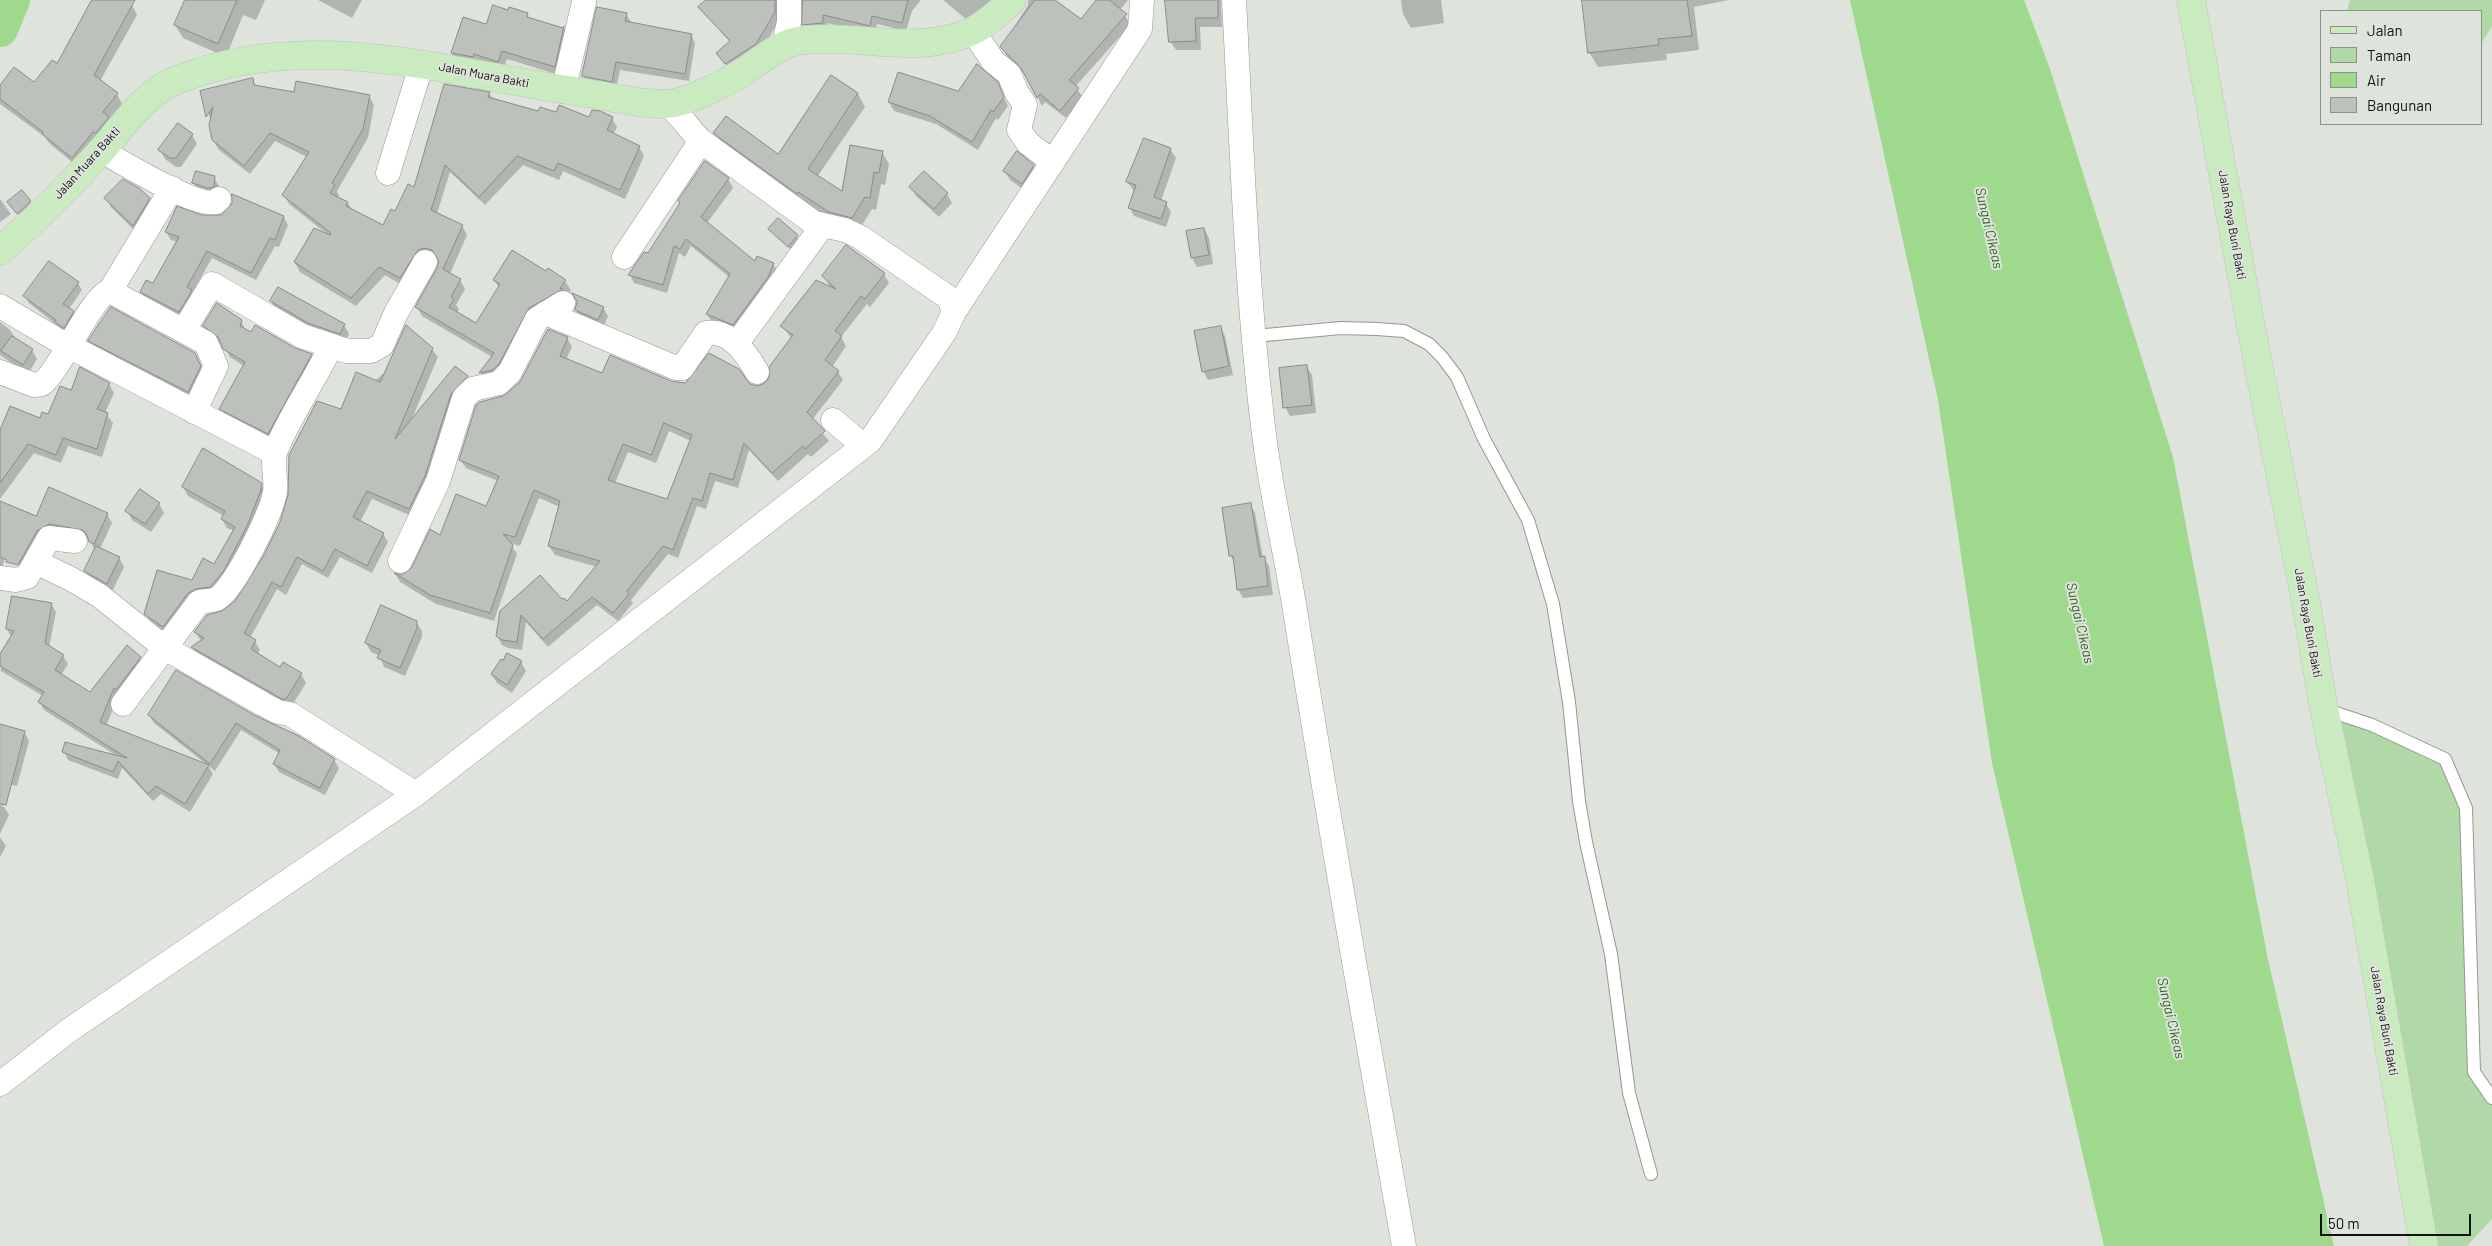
<!DOCTYPE html>
<html>
<head>
<meta charset="utf-8">
<style>
	body { margin:0 }
	#map { position:relative; width:2492px; height:1246px; overflow:hidden; background:#dee3dc; font-family:Barlow,sans-serif }
	canvas { display:block }
	.legend { position:absolute; left:2320px; top:10px; width:162px; height:115px; box-sizing:border-box; background:#dee3dc; border:1px solid #8c8f8a; margin:0; padding:6px 9px; list-style:none; font-size:15px; color:#101210 }
	.legend li { display:flex; align-items:center; gap:10px; height:25px }
	.legend b { width:25px; border:1px solid #8c8f8a }
	.scale { position:absolute; left:2320px; top:1214px; width:151px; height:22px; box-sizing:border-box; border:2px solid #101210; border-top:0; padding-left:6px; font-size:15px; line-height:18px; white-space:nowrap; color:#101210; -webkit-text-stroke:4px #dee3dc; paint-order:stroke }
</style>
</head>
<body>
<div id="map">
<canvas width="2492" height="1246"></canvas>
<ul class="legend">
<li><b style="height:6px;background:#caebc0"></b>Jalan</li>
<li><b style="height:14px;background:#b1d8a7"></b>Taman</li>
<li><b style="height:14px;background:#9fd98e"></b>Air</li>
<li><b style="height:14px;background:#bcc1bb"></b>Bangunan</li>
</ul>
<div class="scale">50 m</div>
</div>
<script>
const g = document.querySelector('canvas').getContext('2d');
g.lineJoin = 'round';
function fill(path, color) {
  g.fillStyle = color;
  g.fill(path, 'evenodd');
}
function trace(path, color, width, dash) {
  g.strokeStyle = color;
  g.lineWidth = width;
  g.lineCap = dash ? 'butt' : 'round';
  g.setLineDash(dash || []);
  g.stroke(path);
}
function label(font, color, halo, rows, align = 'center') {
  g.font = font + ' Barlow,sans-serif';
  g.lineWidth = 4;
  g.setLineDash([]);
  g.textBaseline = 'middle';
  g.strokeStyle = halo;
  g.fillStyle = color;
  for (const [text, x, y, turn = 0] of rows) {
    g.save();
    g.translate(x, y);
    g.rotate((+turn || 0) * Math.PI / 180);
    g.textAlign = isNaN(turn) ? turn : align;
    if (halo) g.strokeText(text, 0, 0);
    g.fillText(text, 0, 0);
    g.restore();
  }
}
fill(new Path2D(`
	M 2350,0 L 2492,0 L 2492,26 L 2481,44 L 2481,11 L 2347,11 Z
	M 2324,709 L 2445,759 L 2466,808 L 2474,1072 L 2492,1098 L 2492,1219 L 2467,1246 L 2424,1246 Z`), '#b1d8a7');
fill(new Path2D(`
	M 1850,0 L 2024,0 L 2050,69 L 2173,457 L 2267,955 L 2334,1246 L 2104,1246 L 1992,763 L 1938,400 Z`), '#9fd98e');
fill(new Path2D(`
	M 94,0 L 122,0 L 132,5 L 137,15 L 100,81 L 117,94 L 122,104 L 109,120 L 113,127 L 78,167 L 49,143 L 45,137 L 0,104 L 0,87 L 34,84 L 57,65 Z
	M 186,0 L 265,0 L 256,20 L 243,15 L 226,57 L 183,38 L 175,25 Z
	M 318,0 L 362,0 L 352,18 Z
	M 708,0 L 782,0 L 779,21 L 760,52 L 731,71 L 717,54 L 730,42 L 700,7 Z
	M 804,0 L 921,0 L 912,11 L 906,31 L 877,24 L 874,34 L 827,23 L 827,32 L 809,33 L 804,24 Z
	M 943,0 L 992,0 L 972,24 Z
	M 1028,0 L 1053,0 L 1081,21 L 1098,0 L 1128,0 L 1120,10 L 1131,24 L 1075,87 L 1083,97 L 1066,118 L 1045,102 L 1042,106 L 1027,76 L 1007,56 L 1002,47 L 1028,5 Z
	M 1168,0 L 1221,0 L 1222,27 L 1200,27 L 1201,50 L 1176,50 L 1170,41 Z
	M 1401,0 L 1441,0 L 1444,23 L 1411,28 L 1403,14 Z
	M 1584,0 L 1729,0 L 1694,7 L 1699,50 L 1666,54 L 1667,60 L 1598,67 L 1589,52 Z
	M 509,12 L 527,14 L 530,19 L 565,29 L 568,35 L 559,75 L 507,59 L 503,70 L 457,62 L 452,53 L 464,18 L 487,26 Z
	M 626,14 L 631,22 L 691,35 L 695,43 L 689,81 L 620,70 L 616,89 L 588,84 L 583,76 Z
	M 831,77 L 858,94 L 865,107 L 817,177 L 843,193 L 882,152 L 889,164 L 885,185 L 881,184 L 876,210 L 872,209 L 859,230 L 838,224 L 806,204 L 722,145 L 715,133 L 779,156 Z
	M 252,79 L 256,86 L 295,93 L 369,96 L 374,105 L 368,138 L 337,191 L 339,195 L 337,198 L 348,203 L 352,210 L 383,227 L 489,93 L 493,99 L 539,113 L 590,118 L 612,118 L 617,127 L 613,135 L 639,147 L 644,156 L 625,199 L 563,171 L 559,180 L 523,165 L 485,205 L 450,172 L 437,214 L 462,226 L 467,235 L 450,274 L 460,280 L 465,289 L 456,305 L 459,309 L 457,313 L 476,324 L 499,288 L 494,280 L 546,273 L 549,269 L 565,281 L 571,290 L 504,373 L 486,382 L 481,373 L 492,357 L 422,316 L 417,307 L 438,269 L 439,259 L 430,257 L 405,287 L 385,275 L 356,306 L 300,272 L 295,263 L 327,234 L 289,204 L 284,195 L 307,157 L 275,141 L 250,174 L 219,150 L 213,140 L 211,121 L 201,92 Z
	M 958,93 L 1002,93 L 1008,106 L 998,120 L 996,118 L 978,150 L 936,124 L 894,111 L 889,102 Z
	M 178,125 L 192,135 L 197,144 L 181,167 L 176,167 L 165,159 L 160,150 Z
	M 1170,149 L 1176,158 L 1161,201 L 1166,203 L 1171,212 L 1166,227 L 1134,216 L 1129,207 L 1135,192 L 1127,182 Z
	M 1033,166 L 1038,175 L 1027,192 L 1010,180 L 1005,171 Z
	M 214,178 L 219,186 L 217,195 L 199,192 L 194,183 Z
	M 728,179 L 733,188 L 707,223 L 756,263 L 773,264 L 778,272 L 738,333 L 712,322 L 707,314 L 729,277 L 691,246 L 685,257 L 679,253 L 667,293 L 634,283 L 630,275 Z
	M 911,187 L 947,194 L 952,203 L 939,217 L 916,196 Z
	M 106,198 L 149,199 L 154,208 L 138,234 L 111,207 Z
	M 0,199 L 11,214 L 0,222 Z
	M 9,202 L 30,202 L 35,211 L 23,222 Z
	M 202,216 L 284,217 L 288,225 L 279,247 L 275,246 L 256,280 L 212,258 L 192,293 L 196,299 L 183,320 L 146,300 L 141,291 L 153,285 L 177,242 L 171,240 L 166,232 Z
	M 778,219 L 800,240 L 791,250 L 769,229 Z
	M 1204,229 L 1209,238 L 1213,264 L 1197,267 L 1192,258 L 1188,232 Z
	M 846,247 L 884,274 L 889,283 L 870,307 L 867,304 L 841,337 L 846,346 L 832,367 L 838,372 L 843,380 L 812,420 L 829,441 L 811,457 L 808,454 L 778,481 L 749,450 L 738,488 L 715,481 L 706,509 L 697,506 L 678,558 L 668,554 L 631,600 L 633,603 L 618,621 L 597,605 L 548,647 L 526,622 L 522,650 L 508,648 L 502,645 L 497,636 L 501,612 L 562,601 L 567,602 L 597,567 L 555,555 L 549,546 L 560,507 L 539,498 L 520,546 L 510,543 L 517,554 L 494,621 L 436,604 L 400,582 L 396,575 L 402,576 L 413,568 L 441,536 L 487,507 L 498,481 L 466,468 L 460,460 L 503,397 L 567,338 L 572,347 L 566,360 L 603,375 L 686,385 L 749,385 L 758,387 L 770,380 L 792,339 L 782,326 L 830,287 L 824,276 ZM 669,431 L 691,441 L 667,500 L 615,483 L 628,452 L 656,463 Z
	M 78,283 L 82,290 L 69,309 L 77,318 L 68,334 L 29,303 L 25,296 Z
	M 271,301 L 344,325 L 349,334 L 345,342 L 314,332 L 276,310 Z
	M 603,308 L 608,316 L 603,328 L 581,319 L 576,310 Z
	M 241,321 L 246,331 L 311,355 L 316,363 L 273,442 L 226,417 L 221,409 L 244,366 L 230,357 L 223,344 L 209,334 L 204,326 Z
	M 0,322 L 10,330 L 16,339 L 32,350 L 37,359 L 28,374 L 0,355 Z
	M 1220,327 L 1225,336 L 1233,375 L 1208,380 L 1203,371 Z
	M 90,341 L 194,354 L 205,375 L 193,400 L 94,349 Z
	M 432,349 L 438,357 L 411,421 L 456,368 L 467,377 L 472,386 L 414,517 L 372,499 L 360,522 L 383,534 L 388,542 L 372,573 L 340,557 L 328,578 L 302,564 L 286,595 L 277,589 L 250,638 L 255,641 L 260,650 L 257,655 L 280,669 L 301,674 L 306,683 L 291,707 L 198,656 L 193,648 L 202,642 L 195,632 L 236,602 L 265,556 L 342,410 L 386,371 Z
	M 1306,366 L 1312,375 L 1316,413 L 1290,416 L 1285,407 Z
	M 109,384 L 114,393 L 105,413 L 113,423 L 102,457 L 68,446 L 61,463 L 34,453 L 0,499 L 0,433 L 49,416 L 72,392 Z
	M 261,484 L 266,493 L 220,591 L 168,635 L 151,623 L 146,614 L 215,566 L 234,531 L 227,528 L 222,519 L 224,516 L 188,496 L 183,487 Z
	M 0,502 L 20,518 L 2,567 L 0,566 Z
	M 159,504 L 164,513 L 151,532 L 132,520 L 127,511 Z
	M 1250,505 L 1255,513 L 1263,558 L 1269,566 L 1273,595 L 1243,598 L 1238,589 L 1235,564 L 1231,556 Z
	M 28,514 L 36,518 L 107,514 L 112,523 L 100,549 L 119,558 L 124,567 L 112,592 L 91,580 L 86,571 L 95,551 L 89,538 L 54,532 L 23,573 L 19,565 Z
	M 51,604 L 56,612 L 49,648 L 63,656 L 68,664 L 61,675 L 90,693 L 140,658 L 145,666 L 119,695 L 106,726 L 208,766 L 213,774 L 190,812 L 161,794 L 153,801 L 122,768 L 118,779 L 68,760 L 64,751 L 117,756 L 44,710 L 40,702 L 43,696 L 1,671 L 0,656 L 11,637 L 7,629 Z
	M 416,622 L 422,631 L 422,637 L 405,676 L 384,667 L 380,656 L 371,652 L 366,643 Z
	M 521,662 L 526,671 L 512,693 L 497,683 L 492,675 Z
	M 176,672 L 334,760 L 339,768 L 325,795 L 279,772 L 274,764 L 280,754 L 241,730 L 215,771 L 154,723 L 149,715 Z
	M 0,726 L 24,732 L 29,741 L 17,786 L 0,782 Z
	M 0,805 L 4,807 L 9,815 L 0,834 Z
	M 0,837 L 6,846 L 0,857 Z`), '#0003');
trace(new Path2D(`
	M 0,29 L 12,0`), '#9fd98e', 36);
const building = new Path2D(`
	M 92,0 L 135,0 L 94,75 L 118,93 L 103,112 L 109,117 L 96,133 L 93,132 L 72,158 L 42,134 L 43,132 L 0,99 L 0,85 L 14,67 L 34,82 L 52,60 L 57,63 Z
	M 185,0 L 237,0 L 218,44 L 174,25 Z
	M 706,0 L 775,0 L 775,12 L 756,44 L 725,64 L 716,53 L 730,41 L 698,7 Z
	M 803,0 L 908,0 L 902,23 L 872,16 L 870,26 L 823,15 L 823,23 L 802,25 Z
	M 1035,0 L 1055,0 L 1081,19 L 1096,0 L 1109,0 L 1127,14 L 1069,80 L 1079,88 L 1060,111 L 1040,94 L 1037,98 L 1021,68 L 1000,47 Z
	M 1165,0 L 1218,0 L 1218,18 L 1195,18 L 1196,41 L 1169,42 Z
	M 1582,0 L 1687,0 L 1692,36 L 1658,39 L 1659,45 L 1588,53 Z
	M 493,5 L 508,10 L 509,7 L 528,13 L 527,17 L 563,28 L 564,26 L 555,67 L 502,51 L 498,62 L 474,54 L 473,57 L 451,53 L 463,17 L 486,24 Z
	M 597,7 L 627,13 L 625,21 L 692,34 L 685,74 L 616,62 L 612,82 L 582,76 Z
	M 977,64 L 998,82 L 1004,97 L 993,112 L 991,110 L 972,142 L 930,116 L 888,102 L 898,72 L 958,91 Z
	M 831,75 L 858,93 L 808,169 L 842,191 L 850,145 L 883,151 L 879,173 L 874,172 L 870,198 L 865,197 L 852,218 L 829,212 L 798,192 L 797,194 L 713,133 L 726,116 L 778,154 Z
	M 253,78 L 254,85 L 294,92 L 296,81 L 370,95 L 363,129 L 332,183 L 335,185 L 330,193 L 348,202 L 346,206 L 383,225 L 391,209 L 395,211 L 408,184 L 414,187 L 444,84 L 490,92 L 488,97 L 538,111 L 540,107 L 556,112 L 559,105 L 589,117 L 592,110 L 600,111 L 613,117 L 607,130 L 640,146 L 620,190 L 558,163 L 554,171 L 517,156 L 479,197 L 445,165 L 431,210 L 463,225 L 443,269 L 461,279 L 451,297 L 454,299 L 449,307 L 476,323 L 500,284 L 493,280 L 512,250 L 546,271 L 548,268 L 566,280 L 560,288 L 563,289 L 529,308 L 499,364 L 492,370 L 479,373 L 494,353 L 415,307 L 437,268 L 439,261 L 432,250 L 424,248 L 418,250 L 400,278 L 379,267 L 351,298 L 294,262 L 314,228 L 330,235 L 331,233 L 282,195 L 309,152 L 270,133 L 244,166 L 212,140 L 209,125 L 213,107 L 206,117 L 200,91 Z
	M 178,123 L 193,134 L 176,158 L 170,158 L 158,150 Z
	M 1144,138 L 1171,148 L 1154,197 L 1167,202 L 1161,219 L 1128,208 L 1136,185 L 1126,182 Z
	M 1017,151 L 1034,165 L 1022,184 L 1003,171 Z
	M 705,161 L 729,178 L 701,217 L 755,261 L 757,256 L 774,263 L 768,277 L 733,325 L 706,314 L 730,274 L 686,239 L 680,249 L 674,246 L 663,285 L 628,275 L 644,252 L 648,253 L 680,203 L 678,201 Z
	M 196,171 L 215,176 L 214,187 L 208,188 L 192,183 Z
	M 924,171 L 948,193 L 934,209 L 909,187 Z
	M 123,179 L 139,188 L 150,198 L 133,226 L 104,198 Z
	M 22,190 L 31,201 L 17,214 L 7,202 Z
	M 232,194 L 284,216 L 275,240 L 270,238 L 251,273 L 207,251 L 187,287 L 192,290 L 179,312 L 140,292 L 146,280 L 153,283 L 179,237 L 165,232 L 177,206 L 202,215 L 221,215 L 232,203 Z
	M 778,218 L 798,235 L 788,247 L 768,229 Z
	M 1204,228 L 1209,255 L 1191,258 L 1186,231 Z
	M 846,245 L 885,273 L 865,299 L 861,296 L 835,331 L 842,336 L 825,360 L 839,371 L 807,412 L 825,431 L 805,449 L 803,446 L 772,473 L 744,443 L 733,480 L 710,473 L 702,501 L 693,498 L 673,550 L 663,546 L 627,591 L 629,594 L 613,613 L 592,597 L 543,639 L 521,615 L 517,642 L 502,640 L 496,636 L 500,611 L 540,575 L 562,599 L 564,598 L 567,601 L 600,561 L 548,546 L 560,501 L 534,490 L 515,537 L 503,534 L 513,545 L 490,613 L 430,595 L 394,573 L 402,575 L 412,567 L 430,529 L 440,535 L 456,494 L 486,506 L 499,476 L 459,460 L 476,405 L 480,402 L 503,396 L 520,382 L 548,329 L 568,337 L 560,356 L 602,373 L 610,355 L 671,381 L 685,383 L 709,353 L 739,369 L 750,384 L 757,386 L 763,384 L 769,378 L 769,367 L 793,335 L 780,326 L 816,280 L 836,289 L 822,276 ZM 664,423 L 692,435 L 667,499 L 608,480 L 623,444 L 651,455 Z
	M 49,261 L 79,282 L 63,304 L 74,311 L 64,328 L 55,322 L 56,320 L 23,296 Z
	M 278,287 L 345,324 L 340,334 L 308,323 L 270,301 Z
	M 572,293 L 604,307 L 598,320 L 575,310 L 577,302 Z
	M 217,303 L 242,320 L 240,326 L 251,332 L 255,325 L 295,348 L 312,354 L 268,434 L 219,409 L 245,362 L 223,349 L 218,337 L 203,326 Z
	M 111,307 L 195,353 L 201,366 L 188,392 L 88,341 Z
	M 406,325 L 433,348 L 395,439 L 455,366 L 468,376 L 451,394 L 425,476 L 409,509 L 367,491 L 353,517 L 384,533 L 367,566 L 335,549 L 323,571 L 297,557 L 281,587 L 272,582 L 244,633 L 256,640 L 251,649 L 280,667 L 283,662 L 302,673 L 286,699 L 282,699 L 191,647 L 204,638 L 194,632 L 207,615 L 222,611 L 235,601 L 264,555 L 280,522 L 288,495 L 289,455 L 317,401 L 341,409 L 356,372 L 380,382 Z
	M 1221,326 L 1229,366 L 1202,372 L 1194,331 Z
	M 12,336 L 33,349 L 23,365 L 1,351 Z
	M 1307,365 L 1312,405 L 1283,408 L 1279,368 Z
	M 80,367 L 110,383 L 97,409 L 108,413 L 97,449 L 63,438 L 56,455 L 28,444 L 0,483 L 0,430 L 10,406 L 40,418 L 42,412 L 48,414 L 60,386 L 71,390 Z
	M 203,448 L 262,483 L 261,490 L 247,526 L 223,572 L 210,587 L 196,589 L 188,593 L 163,627 L 144,614 L 157,570 L 192,580 L 203,558 L 214,564 L 235,527 L 221,519 L 225,511 L 182,487 Z
	M 49,487 L 108,513 L 94,544 L 89,542 L 87,535 L 83,530 L 49,524 L 37,531 L 18,565 L 6,562 L 7,560 L 0,557 L 0,501 L 36,516 Z
	M 140,489 L 160,503 L 145,524 L 125,511 Z
	M 1251,503 L 1260,557 L 1265,556 L 1268,586 L 1237,590 L 1233,556 L 1229,556 L 1222,508 Z
	M 96,546 L 120,557 L 107,584 L 84,571 Z
	M 12,596 L 52,603 L 45,643 L 64,655 L 55,670 L 90,692 L 127,645 L 141,657 L 116,690 L 114,688 L 100,722 L 209,765 L 185,804 L 156,786 L 148,794 L 118,761 L 113,772 L 62,752 L 65,742 L 127,758 L 38,702 L 44,692 L 0,666 L 0,654 L 14,631 L 6,629 Z
	M 381,605 L 417,621 L 417,628 L 400,668 L 377,658 L 381,650 L 365,643 Z
	M 507,653 L 522,661 L 507,685 L 491,674 L 501,659 L 503,660 Z
	M 176,670 L 256,716 L 299,736 L 335,759 L 320,788 L 273,764 L 280,750 L 236,723 L 210,764 L 148,715 Z
	M 0,724 L 25,731 L 6,805 L 0,804 Z`);
fill(building, '#bcc1bb');
trace(building, '#888c86', 1);
const service = new Path2D(`
	M 1255,336 L 1341,328 L 1377,329 L 1404,331 L 1429,344 L 1442,357 L 1457,377 L 1484,439 L 1528,520 L 1553,604 L 1569,702 L 1579,801 L 1586,842 L 1611,954 L 1629,1093 L 1651,1174
	M 2324,709 L 2372,725 L 2445,759 L 2466,808 L 2474,1072 L 2492,1098`);
const minor = new Path2D(`
	M 1234,0 C 1242,147 1246,296 1265,442 C 1272,496 1285,550 1294,604 C 1328,818 1366,1032 1404,1246
	M 973,31 L 993,61 L 1009,74 L 1017,93 L 1025,105 L 1019,130 L 1028,143 L 1053,162
	M 784,44 L 789,22 L 789,0
	M 563,91 L 584,2
	M 667,104 C 681,115 689,129 701,141 L 814,223 L 845,230 L 860,237 L 949,298 L 954,312
	M 102,151 C 124,163 194,207 216,202 L 219,199
	M 388,173 L 422,63
	M 624,257 L 701,141
	M 110,291 L 172,188
	M 0,306 L 59,341 L 275,453
	M 546,313 L 676,368 L 682,368 L 706,333 C 730,329 747,354 757,372
	M 184,330 L 212,284 L 302,336 L 347,351 L 371,351 L 382,345 L 396,313 L 425,262
	M 737,343 L 823,225
	M 0,372 L 34,385 L 42,384 C 63,366 91,296 110,291 L 206,343 L 216,366 L 194,412
	M 833,420 L 860,443 L 865,444
	M 400,561 L 438,481 L 464,398 L 473,389 L 499,383 L 510,372 L 537,319 L 563,303
	M 36,562 L 71,579 L 100,596 L 165,648 L 263,704 L 278,712 L 290,714 L 416,794
	M 0,578 L 16,580 L 27,577 L 49,538 L 75,541
	M 123,704 L 199,602 C 206,600 212,602 218,598 C 236,586 271,514 275,492 C 277,479 271,461 276,450 C 291,413 314,382 331,346
	M 0,1084 L 68,1031 L 416,794 L 870,441 L 944,333 L 954,312 L 1140,29 L 1142,0`);
const primary = new Path2D(`
	M 2191,0 L 2256,354 L 2306,603 L 2324,709 L 2360,880 L 2424,1246
	M 0,251 C 35,220 69,187 100,152 C 124,126 142,94 177,80 C 310,26 446,73 581,92 C 608,96 636,104 664,104 C 686,104 728,82 746,70 C 765,57 782,42 805,40 C 860,34 920,56 972,31 C 987,24 1000,11 1012,0`);
trace(service, '#949892', 14);
trace(minor, '#949892', 25);
trace(primary, '#c1c1c1', 29);
trace(service, '#fff', 12);
trace(minor, '#fff', 24);
trace(primary, '#caebc0', 28);
label('12px', '#101210', '#dee3dc', [
	["Jalan Muara Bakti",484,75,11],
	["Jalan Muara Bakti",87,163,-48],
	["Jalan Raya Buni Bakti",2232,225,80],
	["Jalan Raya Buni Bakti",2308,623,80],
	["Jalan Raya Buni Bakti",2384,1021,80]
]);
label('italic 14px', '#30651e', '#dee3dc', [
	["Sungai Cikeas",1989,228,77],
	["Sungai Cikeas",2080,623,77],
	["Sungai Cikeas",2171,1018,77]
]);
</script>
</body>
</html>
